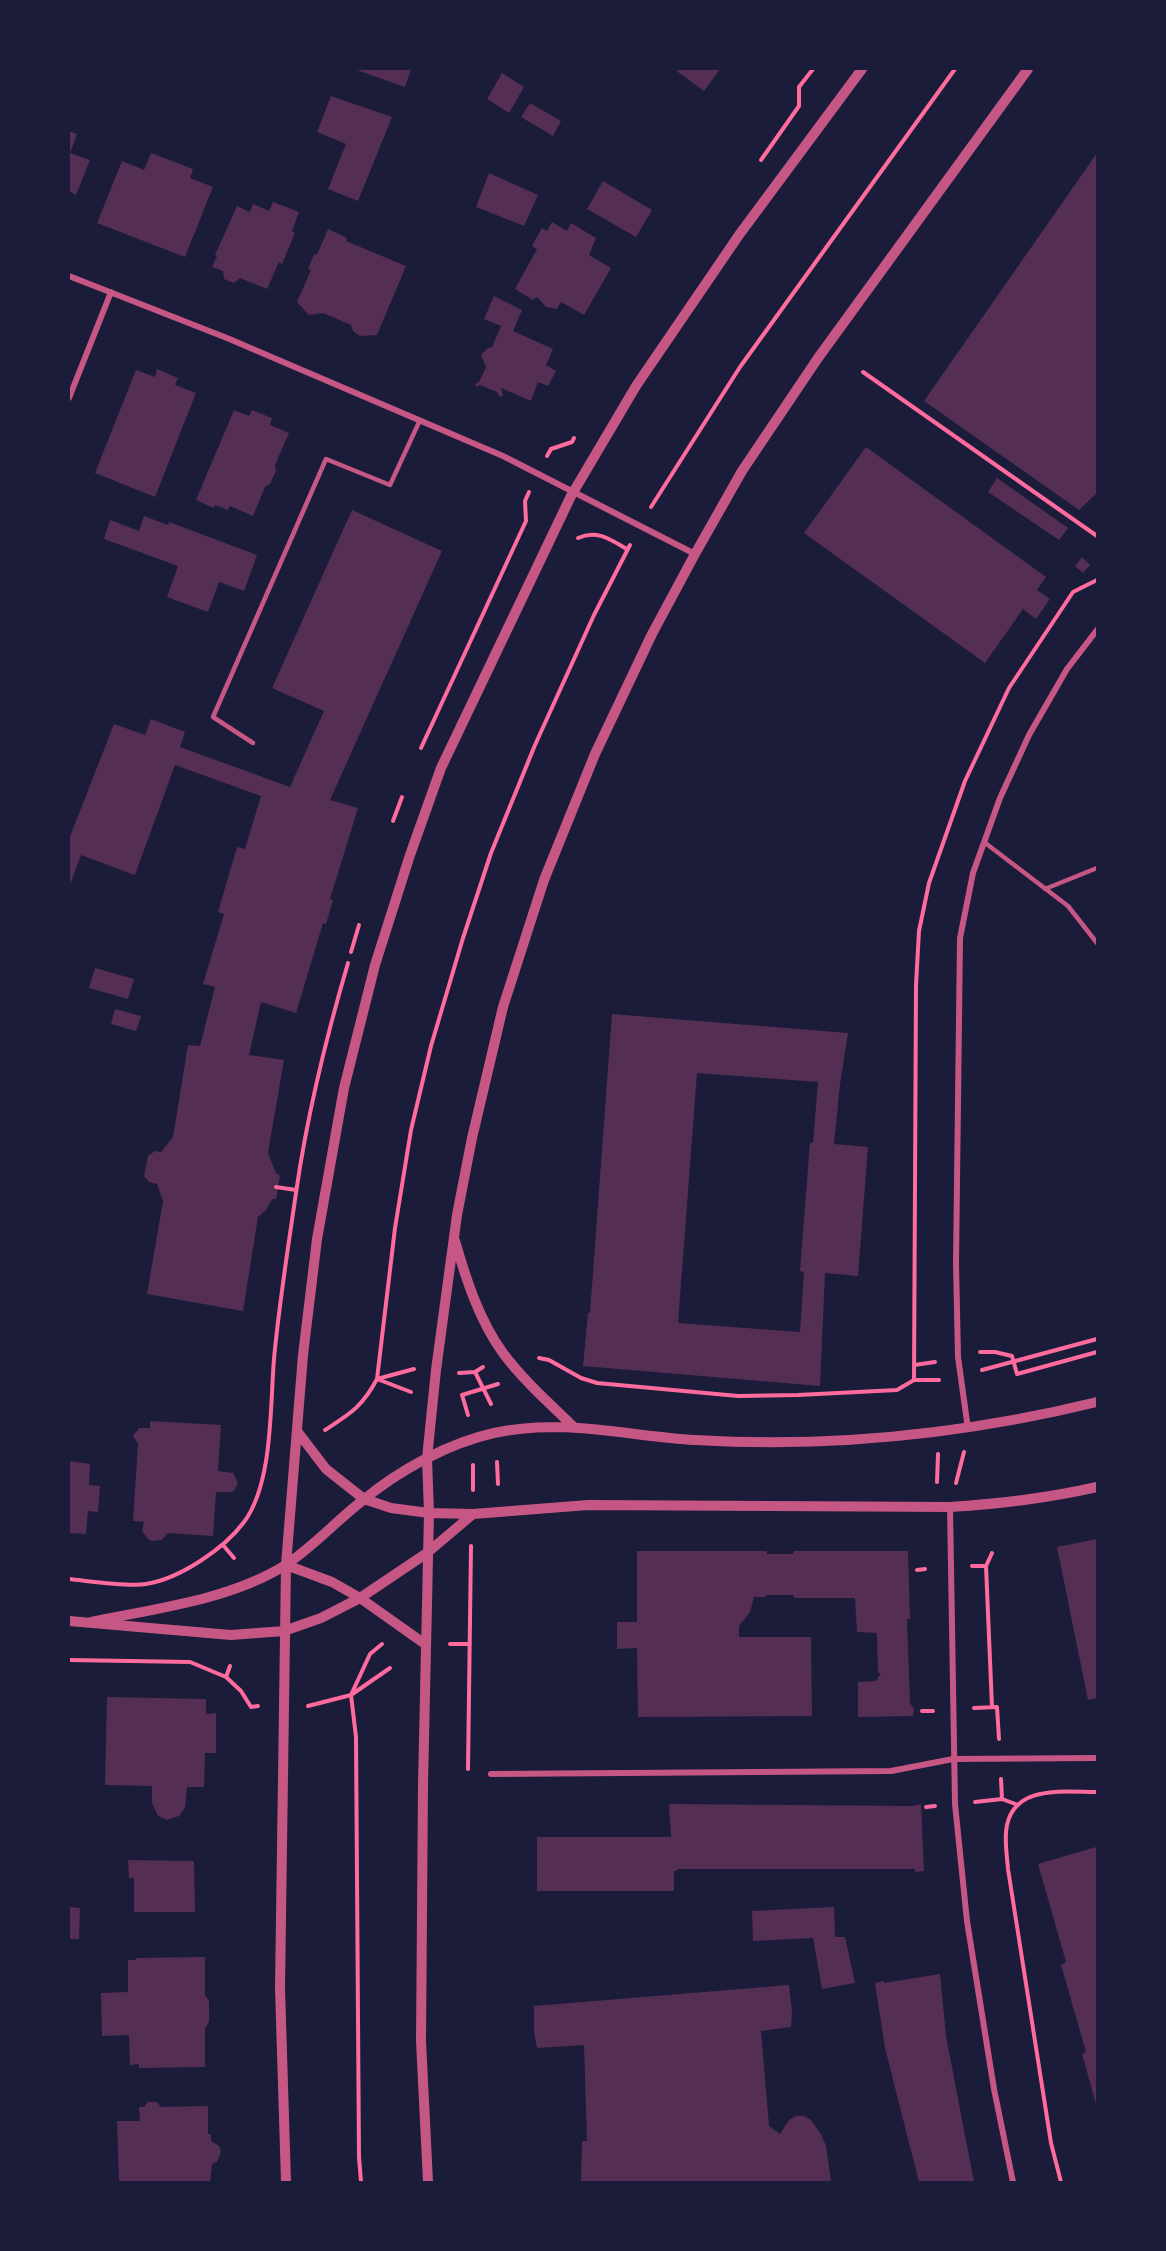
<!DOCTYPE html>
<html>
<head>
<meta charset="utf-8">
<style>
	body { margin:0 }
	#map { position:relative; width:1166px; height:2251px; overflow:hidden; background:#1b1b3a; font-family:Overpass,sans-serif }
	canvas { display:block }
	.frame { position:absolute; inset:0; border:70px solid #1b1b3a; pointer-events:none }
</style>
</head>
<body>
<div id="map">
<canvas width="1166" height="2251"></canvas>
<div class="frame"></div>
</div>
<script>
const g = document.querySelector('canvas').getContext('2d');
g.lineJoin = 'round';
function fill(path, color) {
  g.fillStyle = color;
  g.fill(path, 'evenodd');
}
function trace(path, color, width, dash) {
  g.strokeStyle = color;
  g.lineWidth = width;
  g.lineCap = dash ? 'butt' : 'round';
  g.setLineDash(dash || []);
  g.stroke(path);
}
fill(new Path2D(`
	M 354,69 L 411,69 L 405,87 Z
	M 674,69 L 720,69 L 704,91 Z
	M 502,73 L 524,87 L 509,113 L 487,99 Z
	M 331,96 L 392,117 L 358,201 L 328,189 L 346,144 L 317,132 Z
	M 530,103 L 561,121 L 553,136 L 521,117 Z
	M 69,131 L 77,134 L 70,153 L 90,160 L 76,195 L 69,191 Z
	M 151,153 L 193,169 L 190,178 L 213,187 L 185,257 L 97,223 L 122,161 L 144,170 Z
	M 1097,153 L 1097,493 L 1079,510 L 924,401 Z
	M 489,173 L 538,195 L 524,226 L 476,207 Z
	M 603,181 L 652,210 L 636,237 L 587,209 Z
	M 273,202 L 299,212 L 292,231 L 295,233 L 282,264 L 279,262 L 267,289 L 240,278 L 234,283 L 224,279 L 223,271 L 212,267 L 217,256 L 215,255 L 237,206 L 250,212 L 253,204 L 269,211 Z
	M 552,222 L 567,231 L 571,223 L 596,238 L 589,255 L 611,268 L 584,315 L 561,302 L 557,309 L 546,307 L 539,299 L 536,297 L 533,300 L 515,289 L 537,249 L 532,246 L 542,228 L 547,231 Z
	M 328,229 L 347,238 L 346,241 L 406,266 L 377,335 L 360,336 L 353,331 L 351,325 L 323,313 L 309,315 L 297,302 L 311,270 L 308,269 L 314,254 L 317,255 Z
	M 494,296 L 522,310 L 513,331 L 553,349 L 546,365 L 556,371 L 548,386 L 538,382 L 531,401 L 501,388 L 503,395 L 500,397 L 497,392 L 480,385 L 476,387 L 475,384 L 479,382 L 486,367 L 481,355 L 488,348 L 492,347 L 501,326 L 484,319 Z
	M 157,369 L 178,378 L 175,385 L 196,393 L 155,497 L 95,473 L 136,370 L 155,377 Z
	M 234,410 L 249,416 L 252,410 L 272,418 L 270,425 L 289,433 L 275,465 L 276,471 L 270,484 L 265,487 L 253,516 L 230,506 L 228,510 L 215,505 L 214,508 L 196,500 Z
	M 866,447 L 1046,577 L 1037,590 L 1050,599 L 1036,619 L 1023,609 L 985,663 L 804,533 Z
	M 997,478 L 1068,528 L 1059,540 L 988,492 Z
	M 352,510 L 442,551 L 330,800 L 358,808 L 330,899 L 333,900 L 326,924 L 323,923 L 296,1013 L 261,1002 L 249,1055 L 284,1060 L 268,1153 L 276,1173 L 280,1176 L 276,1199 L 272,1199 L 266,1210 L 258,1217 L 243,1311 L 147,1294 L 163,1201 L 157,1184 L 149,1182 L 144,1176 L 148,1156 L 155,1151 L 161,1152 L 173,1137 L 188,1045 L 200,1046 L 215,987 L 203,984 L 224,914 L 218,912 L 237,847 L 245,849 L 261,796 L 175,765 L 135,875 L 81,855 L 69,887 L 69,839 L 114,724 L 145,735 L 151,719 L 185,732 L 180,747 L 290,787 L 324,711 L 272,688 Z
	M 144,516 L 168,525 L 169,522 L 257,555 L 244,591 L 219,582 L 208,612 L 167,597 L 178,566 L 104,539 L 110,520 L 139,531 Z
	M 1082,557 L 1090,565 L 1083,573 L 1075,566 Z
	M 95,968 L 134,979 L 128,999 L 89,988 Z
	M 115,1009 L 141,1016 L 136,1031 L 111,1024 Z
	M 612,1014 L 848,1033 L 840,1084 L 834,1144 L 868,1147 L 858,1276 L 825,1273 L 820,1386 L 583,1366 L 588,1313 L 590,1313 ZM 697,1073 L 818,1082 L 813,1143 L 810,1142 L 800,1271 L 804,1272 L 800,1332 L 678,1323 Z
	M 150,1421 L 221,1425 L 218,1471 L 233,1473 L 238,1483 L 233,1492 L 216,1492 L 213,1536 L 168,1533 L 162,1540 L 152,1541 L 148,1539 L 142,1531 L 144,1522 L 133,1521 L 138,1444 L 133,1436 L 139,1428 L 150,1428 Z
	M 69,1461 L 90,1464 L 89,1485 L 100,1486 L 98,1512 L 88,1511 L 86,1534 L 69,1533 Z
	M 1097,1539 L 1097,1698 L 1088,1700 L 1057,1547 Z
	M 637,1551 L 767,1551 L 767,1554 L 793,1554 L 794,1551 L 908,1551 L 910,1619 L 907,1619 L 910,1703 L 914,1709 L 913,1716 L 858,1717 L 858,1682 L 876,1681 L 881,1673 L 878,1673 L 877,1633 L 857,1632 L 855,1598 L 794,1598 L 793,1595 L 766,1595 L 766,1597 L 754,1597 L 750,1612 L 739,1626 L 739,1637 L 811,1637 L 812,1716 L 638,1717 L 637,1648 L 617,1649 L 617,1622 L 637,1622 Z
	M 107,1697 L 206,1699 L 206,1714 L 216,1713 L 216,1753 L 205,1753 L 204,1787 L 187,1787 L 185,1808 L 179,1816 L 167,1820 L 158,1816 L 152,1803 L 152,1786 L 105,1785 Z
	M 669,1804 L 913,1806 L 921,1804 L 924,1871 L 915,1872 L 915,1869 L 677,1869 L 677,1871 L 674,1871 L 674,1891 L 537,1891 L 537,1837 L 671,1837 Z
	M 1096,1847 L 1097,1852 L 1096,2104 L 1082,2054 L 1086,2052 L 1061,1965 L 1066,1962 L 1038,1864 Z
	M 128,1860 L 194,1861 L 195,1912 L 134,1912 L 134,1878 L 129,1878 Z
	M 69,1907 L 80,1908 L 79,1939 L 69,1939 Z
	M 834,1907 L 835,1937 L 845,1937 L 855,1983 L 822,1989 L 813,1938 L 753,1941 L 752,1911 Z
	M 205,1957 L 205,1995 L 209,2001 L 209,2022 L 205,2028 L 205,2067 L 139,2068 L 139,2064 L 130,2065 L 129,2035 L 102,2036 L 101,1993 L 128,1992 L 128,1960 L 136,1960 L 136,1958 Z
	M 940,1974 L 946,2036 L 974,2182 L 919,2182 L 885,2048 L 875,1983 L 884,1981 L 884,1983 Z
	M 789,1985 L 792,2012 L 791,2027 L 761,2031 L 769,2126 L 780,2134 L 789,2120 L 796,2116 L 804,2116 L 811,2120 L 821,2134 L 826,2146 L 831,2182 L 581,2182 L 582,2141 L 587,2141 L 584,2045 L 537,2048 L 534,2031 L 534,2006 Z
	M 148,2102 L 157,2102 L 161,2107 L 208,2106 L 208,2134 L 211,2134 L 211,2141 L 219,2146 L 221,2152 L 217,2162 L 212,2164 L 210,2182 L 119,2182 L 117,2121 L 140,2121 L 139,2107 L 144,2107 Z`), '#542f53');
trace(new Path2D(`
	M 761,160 L 799,106 L 799,87 L 813,69
	M 863,372 L 1097,536
	M 547,456 L 551,449 L 572,442 L 574,438
	M 651,507 L 740,367 L 955,69
	M 578,538 C 597,529 611,540 627,549
	M 421,748 L 526,521 L 525,501 L 529,492
	M 393,821 L 402,797
	M 351,952 L 359,925
	M 276,1187 L 296,1190
	M 980,1352 L 995,1352 L 1012,1356 L 1017,1374 L 1097,1352
	M 539,1358 L 549,1360 L 581,1378 L 597,1383 L 738,1396 L 798,1395 L 897,1390 L 914,1380 L 939,1380
	M 914,1365 L 935,1362
	M 982,1370 L 1097,1339
	M 475,1372 L 491,1404
	M 459,1373 L 475,1372 L 483,1367
	M 914,1380 L 916,985 L 919,931 L 929,883 L 965,781 L 1009,688 L 1073,592 L 1097,580
	M 411,1392 L 377,1379 L 395,1228 L 411,1130 L 431,1046 L 463,938 L 491,853 L 535,745 L 594,615 L 630,545
	M 468,1415 L 462,1395 L 498,1384
	M 325,1430 C 351,1413 362,1407 377,1379 L 414,1369
	M 497,1462 L 498,1484
	M 473,1465 L 473,1490
	M 937,1482 L 938,1454
	M 956,1483 L 964,1452
	M 223,1545 L 234,1558
	M 992,1553 L 986,1566 L 992,1707
	M 972,1566 L 986,1566
	M 917,1570 L 925,1569
	M 69,1579 C 89,1581 128,1587 146,1584 C 179,1579 224,1549 244,1522 C 273,1483 270,1407 274,1359 C 279,1304 288,1248 296,1193 C 307,1115 326,1038 348,963
	M 450,1644 L 470,1644
	M 69,1660 L 190,1662 L 226,1677
	M 230,1666 L 226,1677 L 241,1691 L 251,1707 L 258,1706
	M 308,1706 L 351,1695 L 390,1668
	M 974,1708 L 997,1707 L 999,1739
	M 922,1711 L 933,1711
	M 468,1769 L 471,1546
	M 1002,1799 L 1018,1805
	M 975,1802 L 1002,1799 L 1001,1779
	M 926,1807 L 935,1806
	M 361,2182 L 359,2157 L 356,1737 L 351,1695 L 370,1654 L 382,1644
	M 1061,2182 L 1051,2143 L 1008,1869 C 1007,1857 1005,1844 1006,1832 C 1010,1784 1063,1792 1097,1792`), '#ff6b9d', 4);
trace(new Path2D(`
	M 253,743 L 213,717 L 326,459 L 390,485 L 420,420
	M 984,842 L 1068,906 L 1097,943
	M 1045,889 L 1097,868`), '#c65784', 4.5);
trace(new Path2D(`
	M 69,276 L 227,338 L 503,456 L 695,554
	M 69,398 L 111,292
	M 968,1429 L 958,1357 L 956,1263 L 960,938 L 973,873 L 1000,798 L 1029,735 L 1067,669 L 1097,630
	M 950,1507 L 955,1804 L 967,1921 L 994,2089 L 1013,2182
	M 491,1774 L 891,1771 L 953,1759 L 1097,1758`), '#c65784', 6);
trace(new Path2D(`
	M 455,1241 C 466,1279 479,1320 503,1353 C 523,1380 549,1403 574,1427
	M 297,1431 L 326,1469 L 364,1499 L 391,1508 L 429,1513 L 473,1514 L 588,1505 L 950,1507 C 1000,1504 1048,1498 1097,1487
	M 286,1565 L 332,1582 L 360,1598 L 425,1644
	M 69,1621 L 231,1635 L 284,1631 L 321,1618 L 360,1598 L 427,1553 L 473,1514
	M 91,1622 C 153,1609 229,1600 284,1566 C 312,1548 336,1521 362,1501 C 398,1471 448,1443 494,1433 C 561,1418 628,1436 695,1440 C 830,1448 966,1434 1097,1402
	M 286,2182 L 280,1988 L 286,1565 L 303,1355 L 317,1239 L 344,1088 L 375,965 L 410,855 L 441,768 L 571,496 L 636,386 L 739,235 L 862,69
	M 428,2182 L 421,2041 L 423,1784 L 429,1513 L 427,1458 L 436,1370 L 457,1215 L 472,1138 L 503,1007 L 544,880 L 595,754 L 652,634 L 695,554 L 742,471 L 818,358 L 1028,69`), '#c65784', 10);
</script>
</body>
</html>
